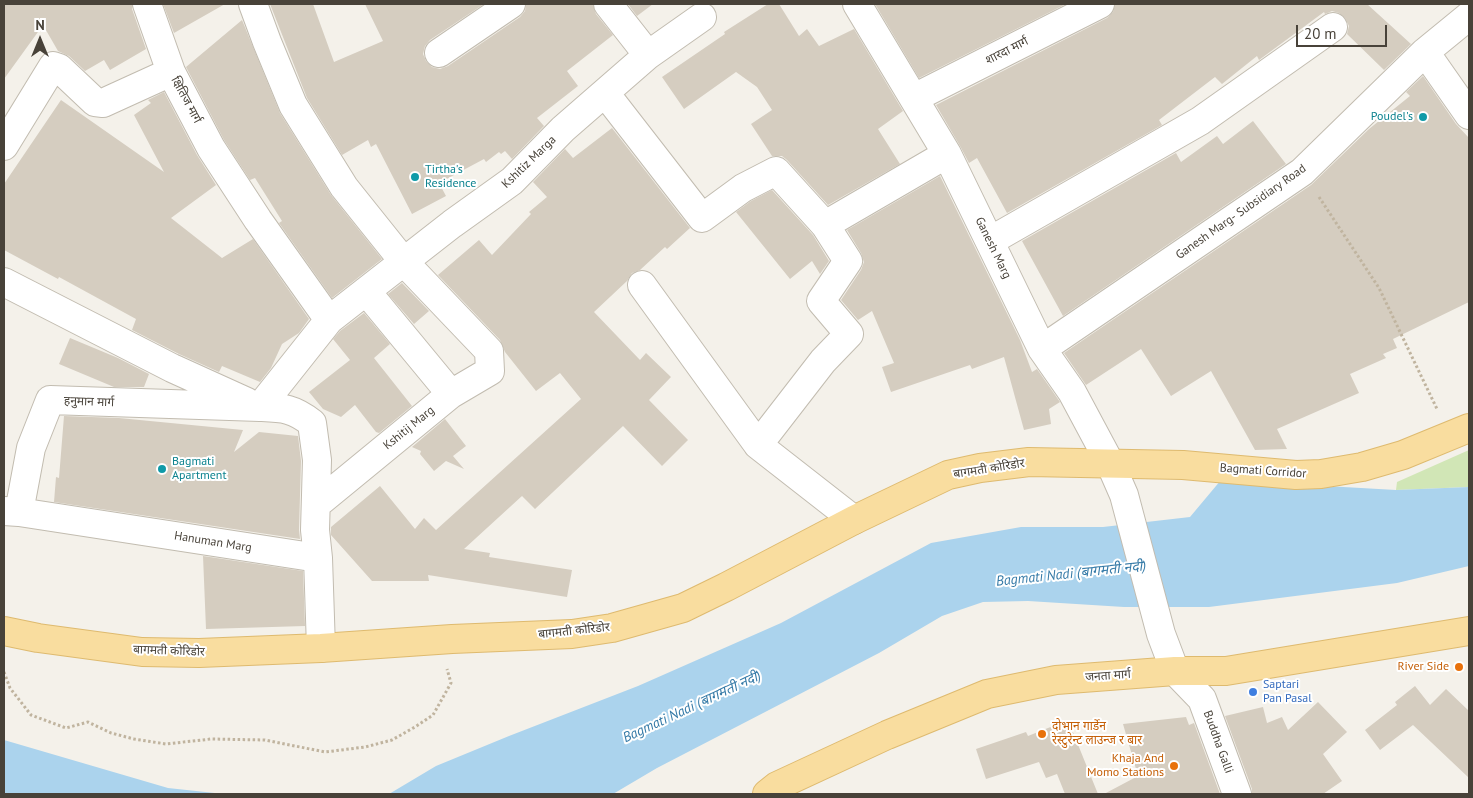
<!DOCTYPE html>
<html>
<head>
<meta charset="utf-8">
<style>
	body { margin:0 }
	#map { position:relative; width:1473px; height:798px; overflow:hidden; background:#f4f1ea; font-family:"PT Sans",sans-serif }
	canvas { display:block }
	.frame { position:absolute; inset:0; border:5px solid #484239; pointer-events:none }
	.north { position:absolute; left:15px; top:15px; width:50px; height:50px; -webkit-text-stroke:4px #fff; paint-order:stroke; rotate:0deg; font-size:14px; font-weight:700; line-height:20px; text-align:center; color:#484239 }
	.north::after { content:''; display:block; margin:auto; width:18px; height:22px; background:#484239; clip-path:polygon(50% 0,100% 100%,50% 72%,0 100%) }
	.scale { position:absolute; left:1296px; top:25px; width:91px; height:22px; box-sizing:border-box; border:2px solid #484239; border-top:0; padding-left:6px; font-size:15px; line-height:18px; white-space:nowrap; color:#484239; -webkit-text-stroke:4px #fff; paint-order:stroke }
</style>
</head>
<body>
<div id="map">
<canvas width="1473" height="798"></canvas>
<div class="frame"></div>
<div class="north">N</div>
<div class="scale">20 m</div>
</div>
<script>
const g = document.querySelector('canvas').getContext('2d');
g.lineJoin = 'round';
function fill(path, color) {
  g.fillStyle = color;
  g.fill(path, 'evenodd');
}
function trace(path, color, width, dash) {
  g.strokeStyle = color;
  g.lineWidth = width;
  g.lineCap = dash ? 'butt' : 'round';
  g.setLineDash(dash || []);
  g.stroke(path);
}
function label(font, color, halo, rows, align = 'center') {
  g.font = font + ' "PT Sans","Noto Sans Devanagari",sans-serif';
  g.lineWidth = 4;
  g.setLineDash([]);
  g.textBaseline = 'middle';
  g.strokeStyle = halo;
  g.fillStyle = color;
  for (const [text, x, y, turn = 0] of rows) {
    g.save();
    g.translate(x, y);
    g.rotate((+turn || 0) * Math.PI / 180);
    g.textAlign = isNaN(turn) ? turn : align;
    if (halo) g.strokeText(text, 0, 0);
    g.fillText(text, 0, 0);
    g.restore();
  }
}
fill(new Path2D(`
	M 1469,450 L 1469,487 L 1396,490 L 1397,482 Z`), '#d1e6b6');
fill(new Path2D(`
	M 1221,480 L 1396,490 L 1469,487 L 1469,566 L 1397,583 L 1209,607 L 1124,607 L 1028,601 L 983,602 L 942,616 L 879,653 L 657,768 L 613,794 L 389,794 L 436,766 L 509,736 L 638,686 L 781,623 L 931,543 L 1021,527 L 1103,527 L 1190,517 Z
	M 4,740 L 168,788 L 224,794 L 4,794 Z`), '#abd3ed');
fill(new Path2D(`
	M 4,4 L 132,4 L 132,9 L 146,49 L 110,70 L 104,60 L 85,71 L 69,56 L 58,51 L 43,25 L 4,79 Z
	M 163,4 L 225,4 L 174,33 Z
	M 270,4 L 313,4 L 334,62 L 383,41 L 365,4 L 484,4 L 430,40 L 425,46 L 423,54 L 426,61 L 432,67 L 440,69 L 448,66 L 520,17 L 525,11 L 526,4 L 593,4 L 596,14 L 613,35 L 567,71 L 578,86 L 537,118 L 544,126 L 512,159 L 505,151 L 501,154 L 499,152 L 486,162 L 484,159 L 439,183 L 446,196 L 412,214 L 376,144 L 371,147 L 368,140 L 342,155 L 307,98 Z
	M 628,4 L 653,4 L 637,16 Z
	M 768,4 L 779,4 L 799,36 L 807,29 L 819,46 L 854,29 L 903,111 L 878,129 L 900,164 L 828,205 L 787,160 L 782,156 L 772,156 L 751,124 L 772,110 L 757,87 L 736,72 L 684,109 L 662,77 L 725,34 L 724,32 Z
	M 875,4 L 1066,4 L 919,78 Z
	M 1115,4 L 1367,4 L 1411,44 L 1384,70 L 1347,34 L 1349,26 L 1345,18 L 1339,13 L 1332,11 L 1325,14 L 1324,12 L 1259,60 L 1257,56 L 1222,84 L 1215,77 L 1159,120 L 1162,125 L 1007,213 L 977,158 L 969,163 L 960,146 L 936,105 L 1107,18 L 1113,12 Z
	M 242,20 L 280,113 L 331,195 L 382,259 L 332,298 L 279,223 L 282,221 L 255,178 L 250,180 L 224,140 L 186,67 Z
	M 1423,76 L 1456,124 L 1469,138 L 1469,302 L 1393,339 L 1397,348 L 1383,354 L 1386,358 L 1350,374 L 1359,393 L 1277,429 L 1287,449 L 1255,450 L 1211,371 L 1171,396 L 1141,349 L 1086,385 L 1064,353 L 1311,185 L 1369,129 L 1410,96 L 1406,92 Z
	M 164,92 L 197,155 L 216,185 L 171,218 L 222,258 L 253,239 L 309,319 L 299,333 L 282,344 L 271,368 L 260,382 L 222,366 L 219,372 L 179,354 L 132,330 L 136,319 L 59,277 L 58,279 L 4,250 L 4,184 L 61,100 L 164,172 L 134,115 L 151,103 L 148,100 Z
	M 1253,121 L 1286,164 L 1063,316 L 1022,241 L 1176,153 L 1181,162 L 1217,136 L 1223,144 Z
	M 612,128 L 690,228 L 667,249 L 665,247 L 640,270 L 632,273 L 627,281 L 594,312 L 640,360 L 646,353 L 671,377 L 649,400 L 688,440 L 662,466 L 623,426 L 535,509 L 522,496 L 464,549 L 490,553 L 489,557 L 572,570 L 567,597 L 428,575 L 429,581 L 372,581 L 331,535 L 331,527 L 380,486 L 415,529 L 424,518 L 436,530 L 581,399 L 560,373 L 536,391 L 505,352 L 500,340 L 438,275 L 479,240 L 492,255 L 531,214 L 529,212 L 547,197 L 533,182 L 565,149 L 573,158 Z
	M 940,176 L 1020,340 L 1032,372 L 1037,369 L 1060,402 L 1049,409 L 1051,424 L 1024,430 L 1004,357 L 972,369 L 970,365 L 891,392 L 882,367 L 894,363 L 872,311 L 858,320 L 841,300 L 861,270 L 864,262 L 861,253 L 847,230 Z
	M 772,190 L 813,235 L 829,261 L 820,274 L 812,261 L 790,279 L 736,212 L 751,201 Z
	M 402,283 L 429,311 L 414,324 L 388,294 Z
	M 364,313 L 390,344 L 374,358 L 412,406 L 379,433 L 376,432 L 355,405 L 341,417 L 323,409 L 309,392 L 350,360 L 333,339 L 340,331 Z
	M 70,338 L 118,358 L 149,374 L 144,387 L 114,387 L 59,364 Z
	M 64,416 L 119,418 L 243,430 L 234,452 L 259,432 L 298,436 L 301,461 L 299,530 L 300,539 L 54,502 L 56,477 L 59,478 Z
	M 445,419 L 466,446 L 453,456 L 464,469 L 446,461 L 434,471 L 420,454 L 421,451 L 412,447 Z
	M 203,556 L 303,571 L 305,626 L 206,629 Z
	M 1415,686 L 1430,705 L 1446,689 L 1469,711 L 1469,778 L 1413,725 L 1380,750 L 1365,730 L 1397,705 L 1395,702 Z
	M 1318,702 L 1347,732 L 1323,754 L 1342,781 L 1323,794 L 1252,794 L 1252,789 L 1225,716 L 1263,707 L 1267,723 L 1282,717 L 1288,730 Z
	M 1186,717 L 1189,725 L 1194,723 L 1220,794 L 1104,794 L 1138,776 L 1123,724 Z
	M 1068,720 L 1098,794 L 1065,794 L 1057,774 L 1046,778 L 1039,762 L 986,779 L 976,749 L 1026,732 L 1028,736 Z`), '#d5cdc0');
const minor = new Path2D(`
	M 147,4 L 171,72
	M 253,4 L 267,42 L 293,105 L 344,187 L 404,262 L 489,351 L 490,371 L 451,394 L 317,504
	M 608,4 L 648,55
	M 857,4 L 947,154 L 1042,349 L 1072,392 L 1110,463 L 1124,495 L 1161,634 L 1175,671 L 1202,699 L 1237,794
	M 1425,52 L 1469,115
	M 439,53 L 511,4
	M 605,93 L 702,218 L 743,188 L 776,171 L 825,225 L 848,261 L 821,301 L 849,334 L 823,361 L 758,445
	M 914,98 L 1100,4
	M 4,146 L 53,66 L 59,68 L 95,102 L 103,103 L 171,72 L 211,148 L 258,220 L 329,320
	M 825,225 L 947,154
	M 990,241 L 1200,121 L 1333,27
	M 4,282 L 172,368 L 247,402
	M 642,285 L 758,445 L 854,520
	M 366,291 L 451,394
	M 1042,349 L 1302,172 L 1425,52 L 1469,16
	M 4,511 L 19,512 L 31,448 L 50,400 L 260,407
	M 19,512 L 318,558 L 321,648
	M 318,558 L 315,530 L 317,460 L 312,423 C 293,408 283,408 260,407 L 329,320 L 452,224 L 512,181 L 563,129 L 648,55 L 702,17`);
const major = new Path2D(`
	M 4,631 L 38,638 L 142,652 L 199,653 L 321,648 L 452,639 L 572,634 L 612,628 L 683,608 L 726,587 L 854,520 L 948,475 L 980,468 L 1029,462 L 1183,465 L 1296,475 L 1321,474 L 1362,467 L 1403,455 L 1469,428
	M 767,794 L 777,786 L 887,735 L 987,694 L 1056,680 L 1175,671 L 1226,671 L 1469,631`);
trace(minor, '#c2bcb0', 30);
trace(major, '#deba6f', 30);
trace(new Path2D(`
	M 1319,197 L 1379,288 L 1437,409
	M 4,672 L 10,688 L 31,715 L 66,728 L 88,722 L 111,733 L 134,739 L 166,744 L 211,739 L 265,740 L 325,752 L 365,747 L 392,740 L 415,727 L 433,715 L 451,683 L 447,669`), '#c0b49f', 3, [2.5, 2.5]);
trace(minor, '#fff', 28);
trace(major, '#f9dd9f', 28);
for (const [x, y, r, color] of [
	[1423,117,5,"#0f9aa8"],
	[415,177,5,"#0f9aa8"],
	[162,469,5,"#0f9aa8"],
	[1459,667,5,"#e8710a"],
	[1253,692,5,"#3f7fe0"],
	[1042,734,5,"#e8710a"],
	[1174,766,5,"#e8710a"]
]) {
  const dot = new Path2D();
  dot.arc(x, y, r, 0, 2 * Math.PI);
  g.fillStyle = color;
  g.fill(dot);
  trace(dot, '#fff', 2);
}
label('12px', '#484239', '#fff', [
	["शारदा मार्ग",1007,51,-27],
	["क्षितिज मार्ग",186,100,62],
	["Kshitiz Marga",529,162,-44],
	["Ganesh Marg- Subsidiary Road",1241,212,-35],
	["Ganesh Marg",993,248,64],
	["हनुमान मार्ग",89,402,2],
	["Kshitij Marg",409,428,-39],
	["बागमती कोरिडोर",989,469,-9],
	["Bagmati Corridor",1263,471,4],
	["Hanuman Marg",213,542,9],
	["बागमती कोरिडोर",574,631,-6],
	["बागमती कोरिडोर",169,651,2],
	["जनता मार्ग",1108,676,-4],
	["Buddha Galli",1218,742,70]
]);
label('12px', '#0d838f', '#fff', [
	["Poudel's",1413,117,"right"],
	["Tirtha's",425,170],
	["Residence",425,184],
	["Bagmati",172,462],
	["Apartment",172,476]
], 'left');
label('12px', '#c56008', '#fff', [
	["River Side",1449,667],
	["दोभान गार्डेन",1052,727,"left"],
	["रेस्टुरेन्ट लाउन्ज र बार",1052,741,"left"],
	["Khaja And",1164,759],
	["Momo Stations",1164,773]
], 'right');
label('12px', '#366cbe', '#fff', [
	["Saptari",1263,685],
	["Pan Pasal",1263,699]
], 'left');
label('italic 14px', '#357aa7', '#fff', [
	["Bagmati Nadi (बागमती नदी)",1071,574,-6],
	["Bagmati Nadi (बागमती नदी)",692,707,-25]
]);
</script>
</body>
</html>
